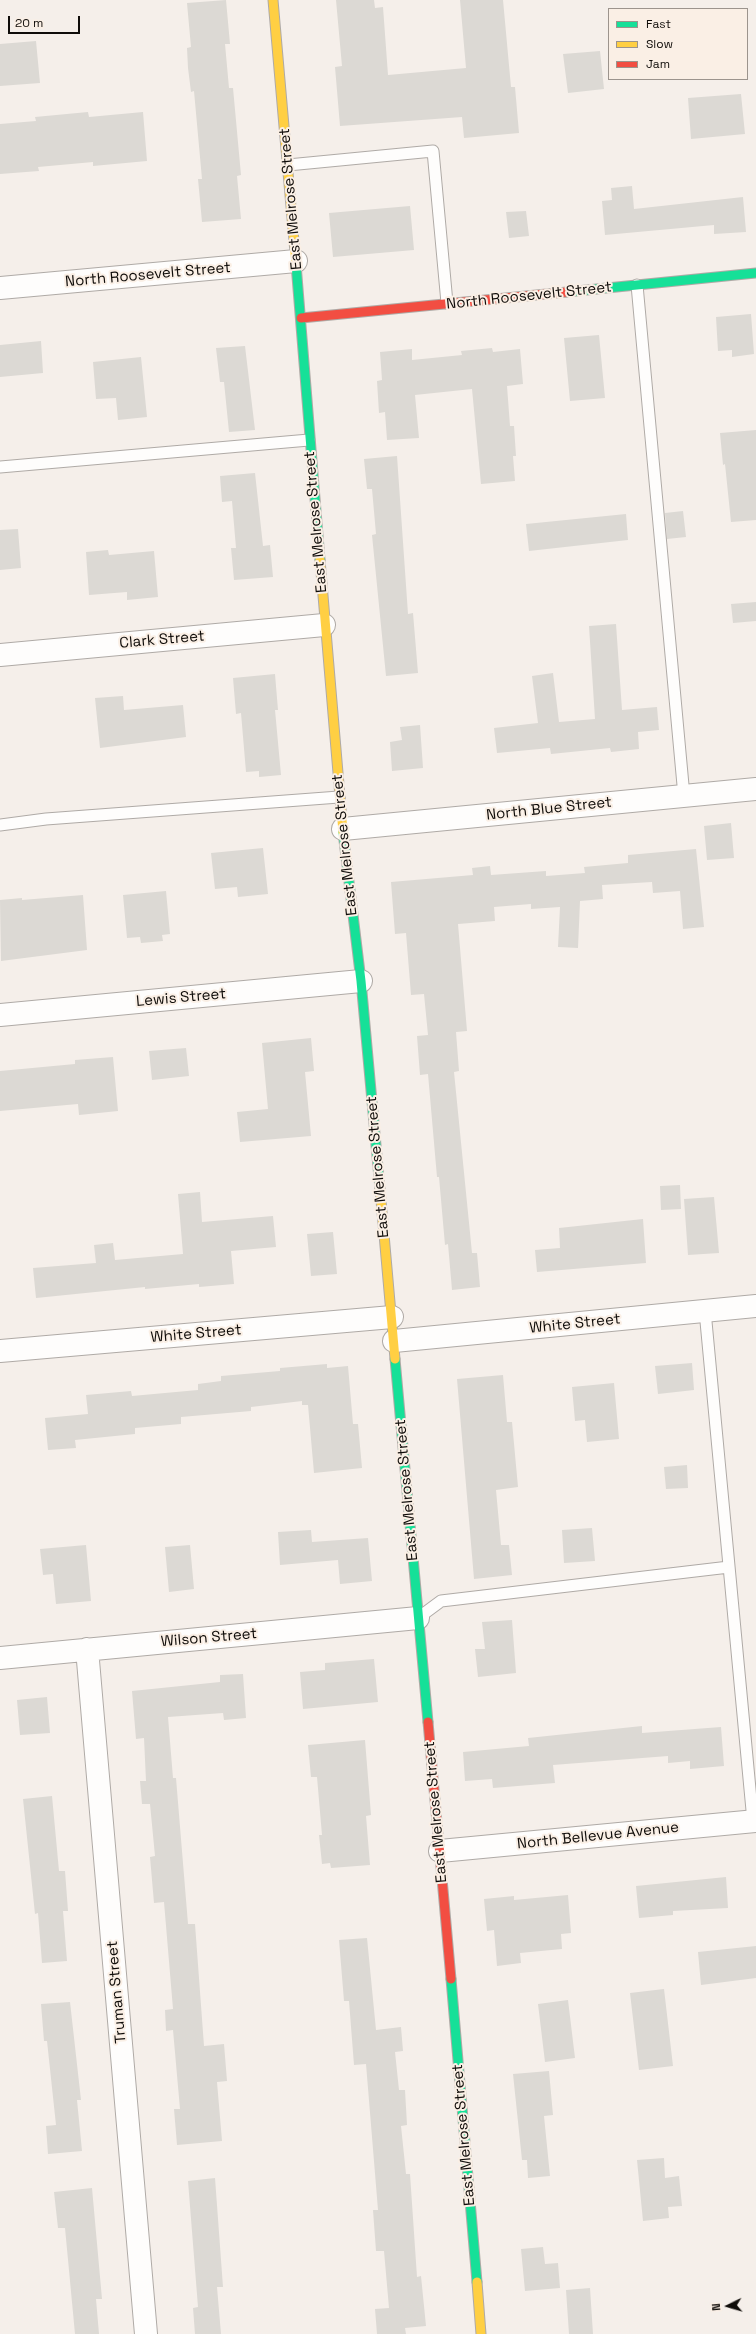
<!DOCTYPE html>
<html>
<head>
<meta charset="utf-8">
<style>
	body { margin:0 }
	#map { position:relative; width:756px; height:2334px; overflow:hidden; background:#f5efea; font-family:"Space Grotesk",sans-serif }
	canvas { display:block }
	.legend { position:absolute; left:608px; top:8px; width:140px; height:72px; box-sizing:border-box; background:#faefe5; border:1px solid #9c948d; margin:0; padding:5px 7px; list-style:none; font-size:12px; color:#0f0c09 }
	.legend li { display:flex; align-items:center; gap:8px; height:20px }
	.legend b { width:20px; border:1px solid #9c948d }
	.north { position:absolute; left:708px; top:2286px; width:40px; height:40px; -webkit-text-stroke:3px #faefe5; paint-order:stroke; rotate:265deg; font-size:11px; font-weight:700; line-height:16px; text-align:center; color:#0f0c09 }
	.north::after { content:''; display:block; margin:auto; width:14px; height:18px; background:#0f0c09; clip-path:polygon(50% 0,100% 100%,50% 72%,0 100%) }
	.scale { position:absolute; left:8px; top:16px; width:72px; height:18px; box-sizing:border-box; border:2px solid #0f0c09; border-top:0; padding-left:5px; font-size:12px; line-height:14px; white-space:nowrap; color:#0f0c09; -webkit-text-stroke:3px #faefe5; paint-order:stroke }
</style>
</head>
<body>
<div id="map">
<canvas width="756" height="2334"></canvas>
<ul class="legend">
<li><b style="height:5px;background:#16e098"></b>Fast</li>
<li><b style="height:5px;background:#ffcf43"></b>Slow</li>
<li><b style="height:5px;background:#f24e42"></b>Jam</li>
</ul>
<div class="north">N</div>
<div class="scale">20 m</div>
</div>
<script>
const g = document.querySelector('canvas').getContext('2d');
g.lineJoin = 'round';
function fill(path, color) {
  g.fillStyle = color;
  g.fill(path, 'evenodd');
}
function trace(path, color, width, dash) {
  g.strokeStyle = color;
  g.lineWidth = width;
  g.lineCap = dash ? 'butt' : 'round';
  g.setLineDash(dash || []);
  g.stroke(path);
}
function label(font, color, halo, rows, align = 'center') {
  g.font = font + ' "Space Grotesk",sans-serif';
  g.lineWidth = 4;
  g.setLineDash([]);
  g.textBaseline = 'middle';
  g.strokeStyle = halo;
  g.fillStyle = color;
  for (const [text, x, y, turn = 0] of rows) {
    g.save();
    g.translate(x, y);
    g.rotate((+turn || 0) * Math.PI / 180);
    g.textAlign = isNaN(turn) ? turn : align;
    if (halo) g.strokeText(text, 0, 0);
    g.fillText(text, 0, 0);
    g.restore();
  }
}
fill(new Path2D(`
	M 226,0 L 230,44 L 225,44 L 229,88 L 233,88 L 241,175 L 237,176 L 241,219 L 202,222 L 198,179 L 202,179 L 194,91 L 191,92 L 188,68 L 187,48 L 191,47 L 187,3 Z
	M 336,0 L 374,0 L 375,8 L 383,7 L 388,75 L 466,68 L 460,0 L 503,0 L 511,87 L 515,87 L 519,133 L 464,138 L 462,117 L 340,126 L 335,67 L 342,66 Z
	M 36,41 L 40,83 L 0,86 L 0,44 Z
	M 600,51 L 604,89 L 568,93 L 563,54 Z
	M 741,94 L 745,134 L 691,139 L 688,98 Z
	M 88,112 L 89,117 L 143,112 L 147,161 L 93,166 L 93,162 L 38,167 L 39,171 L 0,174 L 0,124 L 36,121 L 35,117 Z
	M 632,186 L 634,209 L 743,197 L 746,232 L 714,234 L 714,225 L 605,235 L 602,201 L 612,200 L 611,188 Z
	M 410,206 L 414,250 L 333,257 L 329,213 Z
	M 526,211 L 529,236 L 509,238 L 506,212 Z
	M 751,314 L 754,354 L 732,357 L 732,350 L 718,351 L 716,317 Z
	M 599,335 L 605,398 L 570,401 L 564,338 Z
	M 41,341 L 43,373 L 0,377 L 0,345 Z
	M 245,346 L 255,430 L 229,432 L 224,382 L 220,382 L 216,348 Z
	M 492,348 L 493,352 L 520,349 L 523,384 L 507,386 L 510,426 L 514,426 L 516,456 L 513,456 L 515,481 L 481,484 L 472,389 L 415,395 L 419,438 L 387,440 L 385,412 L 379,413 L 377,381 L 382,380 L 380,352 L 412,349 L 412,360 L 462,355 L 461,351 Z
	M 141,357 L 147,417 L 118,420 L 116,398 L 96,399 L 93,362 Z
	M 756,430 L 756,520 L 731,522 L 725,464 L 723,465 L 720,433 Z
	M 397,456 L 408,614 L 413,613 L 418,673 L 386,676 L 372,535 L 376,534 L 372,489 L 367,489 L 364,459 Z
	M 255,473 L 263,546 L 270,545 L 273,577 L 234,580 L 231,548 L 236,548 L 232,501 L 222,502 L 220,476 Z
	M 683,511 L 686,537 L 667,539 L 665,513 Z
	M 626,514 L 628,540 L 529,551 L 526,524 Z
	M 18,529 L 21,568 L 0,570 L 0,530 Z
	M 108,550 L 109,555 L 154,551 L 158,597 L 127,600 L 127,592 L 89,595 L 86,552 Z
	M 756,602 L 756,621 L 733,623 L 731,604 Z
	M 616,624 L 622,710 L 657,707 L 659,730 L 638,732 L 639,749 L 611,752 L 610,748 L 551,754 L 550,748 L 497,753 L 494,728 L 538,723 L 532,676 L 553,673 L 559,722 L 595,719 L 589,626 Z
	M 275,674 L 278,710 L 275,710 L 281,775 L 259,777 L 259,771 L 246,772 L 241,713 L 236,714 L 233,678 Z
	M 123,696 L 124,710 L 183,705 L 186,737 L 100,748 L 95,698 Z
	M 420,725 L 423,768 L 392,771 L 390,742 L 402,740 L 400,727 Z
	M 731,823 L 734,858 L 707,860 L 704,826 Z
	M 263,848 L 268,894 L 238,897 L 237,887 L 215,889 L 211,853 Z
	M 696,849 L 704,927 L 683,929 L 680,891 L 653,893 L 652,882 L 602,885 L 603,899 L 580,901 L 578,948 L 558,947 L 560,907 L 531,909 L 531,904 L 494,907 L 495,921 L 458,924 L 467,1031 L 456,1032 L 459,1071 L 454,1072 L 472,1253 L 477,1253 L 480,1287 L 452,1290 L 448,1244 L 445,1245 L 439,1177 L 437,1177 L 428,1074 L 420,1075 L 417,1036 L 428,1035 L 424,994 L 411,995 L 406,933 L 395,934 L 391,882 L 473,875 L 472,868 L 490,866 L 491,875 L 546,871 L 546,876 L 585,873 L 584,867 L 628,863 L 628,855 Z
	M 166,891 L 170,934 L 162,935 L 163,941 L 141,943 L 140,937 L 127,938 L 123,895 Z
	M 83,895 L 87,950 L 1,961 L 0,900 L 22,898 L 22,900 Z
	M 311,1038 L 314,1071 L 305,1072 L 311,1136 L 240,1142 L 237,1112 L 268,1109 L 262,1043 Z
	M 186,1048 L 189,1076 L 152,1080 L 149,1051 Z
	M 113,1057 L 118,1111 L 79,1115 L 78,1104 L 0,1111 L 0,1071 L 75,1064 L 75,1060 Z
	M 680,1185 L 681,1209 L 661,1210 L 660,1186 Z
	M 200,1192 L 202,1222 L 273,1216 L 276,1247 L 231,1251 L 234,1284 L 199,1287 L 199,1284 L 145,1289 L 145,1287 L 36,1298 L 33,1268 L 96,1263 L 94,1245 L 113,1243 L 115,1260 L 183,1254 L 178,1194 Z
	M 714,1197 L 719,1253 L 688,1255 L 684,1199 Z
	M 643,1219 L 646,1263 L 537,1272 L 535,1250 L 560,1248 L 559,1228 Z
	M 333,1232 L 337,1274 L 311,1276 L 307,1234 Z
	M 692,1363 L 694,1390 L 658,1394 L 655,1366 Z
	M 327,1364 L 327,1368 L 348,1366 L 353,1424 L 358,1424 L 362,1468 L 314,1473 L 308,1405 L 302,1405 L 302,1401 L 251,1407 L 251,1411 L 181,1417 L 181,1424 L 135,1428 L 135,1434 L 75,1440 L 76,1448 L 48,1450 L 45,1418 L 88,1414 L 86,1395 L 131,1391 L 132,1396 L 198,1390 L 198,1384 L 221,1381 L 221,1376 L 280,1371 L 280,1368 Z
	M 503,1375 L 507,1422 L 512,1422 L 518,1487 L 496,1490 L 501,1545 L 509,1545 L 512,1575 L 474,1579 L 457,1379 Z
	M 614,1383 L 619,1439 L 587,1442 L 585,1420 L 575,1421 L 572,1387 Z
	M 687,1465 L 688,1488 L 666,1489 L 664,1467 Z
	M 592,1528 L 595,1561 L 564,1563 L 562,1530 Z
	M 311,1530 L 312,1542 L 368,1538 L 372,1581 L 340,1584 L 338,1560 L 280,1565 L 278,1532 Z
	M 86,1545 L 91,1601 L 56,1604 L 53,1574 L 43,1575 L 40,1549 Z
	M 190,1545 L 194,1589 L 169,1592 L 165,1547 Z
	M 512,1620 L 516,1673 L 478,1677 L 475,1649 L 485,1649 L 482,1622 Z
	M 374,1659 L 378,1702 L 303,1709 L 300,1672 L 325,1670 L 325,1663 Z
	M 243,1674 L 246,1718 L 224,1720 L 223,1713 L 168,1717 L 173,1778 L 176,1778 L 188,1924 L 195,1924 L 204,2046 L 224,2044 L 227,2081 L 217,2082 L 222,2141 L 177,2145 L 174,2109 L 180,2109 L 173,2030 L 166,2031 L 165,2010 L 173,2009 L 164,1902 L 154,1903 L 150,1857 L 155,1856 L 150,1804 L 142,1804 L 140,1781 L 146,1781 L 144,1738 L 136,1739 L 132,1691 L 220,1682 L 220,1675 Z
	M 47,1697 L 50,1733 L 20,1735 L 17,1700 Z
	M 642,1726 L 642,1733 L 721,1727 L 724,1766 L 690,1769 L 690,1761 L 668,1763 L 668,1756 L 553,1765 L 555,1783 L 493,1788 L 492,1779 L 465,1781 L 463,1752 L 529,1746 L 528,1738 Z
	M 365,1740 L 371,1815 L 366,1816 L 370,1865 L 331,1868 L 330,1863 L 322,1864 L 319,1835 L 322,1835 L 317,1777 L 311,1777 L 308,1745 Z
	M 52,1796 L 59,1871 L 65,1871 L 68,1911 L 63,1911 L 67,1961 L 42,1963 L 38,1913 L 35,1914 L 23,1799 Z
	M 726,1877 L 728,1908 L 673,1911 L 673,1915 L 639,1918 L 636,1886 Z
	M 568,1895 L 571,1933 L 561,1934 L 562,1949 L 520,1953 L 521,1963 L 497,1966 L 494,1930 L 487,1931 L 484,1899 L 514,1896 L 514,1900 Z
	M 367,1938 L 376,2030 L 401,2027 L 403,2051 L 395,2052 L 399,2090 L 405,2090 L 407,2125 L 401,2126 L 406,2174 L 410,2174 L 417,2277 L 421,2276 L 426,2326 L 405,2328 L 406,2334 L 377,2334 L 375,2309 L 389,2308 L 384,2251 L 376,2251 L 373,2210 L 378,2210 L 366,2064 L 354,2065 L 349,2001 L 344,2001 L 339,1940 Z
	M 756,1946 L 756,1978 L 701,1985 L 698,1952 Z
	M 664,1989 L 673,2066 L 639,2070 L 630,1993 Z
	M 568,2000 L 575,2058 L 545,2062 L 538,2004 Z
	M 70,2002 L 81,2100 L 77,2100 L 82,2151 L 48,2154 L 46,2126 L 56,2125 L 47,2041 L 44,2041 L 41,2004 Z
	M 549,2071 L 553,2115 L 544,2116 L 550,2176 L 528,2178 L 527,2160 L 522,2160 L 513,2074 Z
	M 664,2158 L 665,2178 L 679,2176 L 682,2206 L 668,2207 L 669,2218 L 643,2221 L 637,2160 Z
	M 215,2178 L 223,2287 L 217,2287 L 221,2334 L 195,2334 L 193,2308 L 198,2307 L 188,2181 Z
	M 92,2188 L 102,2299 L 96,2299 L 99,2334 L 75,2334 L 65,2228 L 58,2228 L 54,2192 Z
	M 543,2247 L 545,2264 L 558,2263 L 560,2288 L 525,2291 L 521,2249 Z
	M 590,2288 L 593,2334 L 569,2334 L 566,2290 Z`), '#dcd9d4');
const lane = new Path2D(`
	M 288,165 L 433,151 L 447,303
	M 637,285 L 684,796
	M 0,467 L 309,440
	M 0,825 L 46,819 L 339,797
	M 705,1311 L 753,1821
	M 418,1618 L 441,1601 L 729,1567`);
const street = new Path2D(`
	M 0,288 L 296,261
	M 0,655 L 324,625
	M 343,829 L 756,789
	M 0,1015 L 361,981
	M 394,1341 L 756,1306
	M 0,1351 L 392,1317
	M 87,1649 L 146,2334
	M 0,1658 L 418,1618
	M 440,1851 L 756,1821`);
const fast = new Path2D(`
	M 296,264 L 320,560
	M 567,292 L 756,273
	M 343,832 L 361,981 L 380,1189
	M 395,1359 L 428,1722
	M 451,1979 L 477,2282`);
const slow = new Path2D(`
	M 273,0 L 296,264
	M 320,560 L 343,832
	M 380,1189 L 395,1359
	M 477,2282 L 481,2334`);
const jam = new Path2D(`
	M 301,318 L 567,292
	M 428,1722 L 451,1979`);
trace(lane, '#afaaa6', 13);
trace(street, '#afaaa6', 24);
trace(fast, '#afaaa6', 11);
trace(slow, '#afaaa6', 11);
trace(jam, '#afaaa6', 11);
trace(lane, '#fefdfc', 11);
trace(street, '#fefdfc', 22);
trace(fast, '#16e098', 9);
trace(slow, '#ffcf43', 9);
trace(jam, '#f24e42', 9);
label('15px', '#0f0c09', '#faefe5', [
	["East Melrose Street",291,199,-95],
	["North Roosevelt Street",148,275,-5],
	["North Roosevelt Street",529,296,-6],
	["East Melrose Street",316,522,-95],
	["Clark Street",162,640,-5],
	["North Blue Street",549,809,-6],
	["East Melrose Street",345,845,-96],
	["Lewis Street",181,998,-5],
	["East Melrose Street",378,1167,-95],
	["White Street",575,1324,-6],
	["White Street",196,1334,-5],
	["East Melrose Street",407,1490,-95],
	["Wilson Street",209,1638,-5],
	["East Melrose Street",436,1812,-95],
	["North Bellevue Avenue",598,1836,-6],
	["Truman Street",117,1992,-95],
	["East Melrose Street",464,2135,-95]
]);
</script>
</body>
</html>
